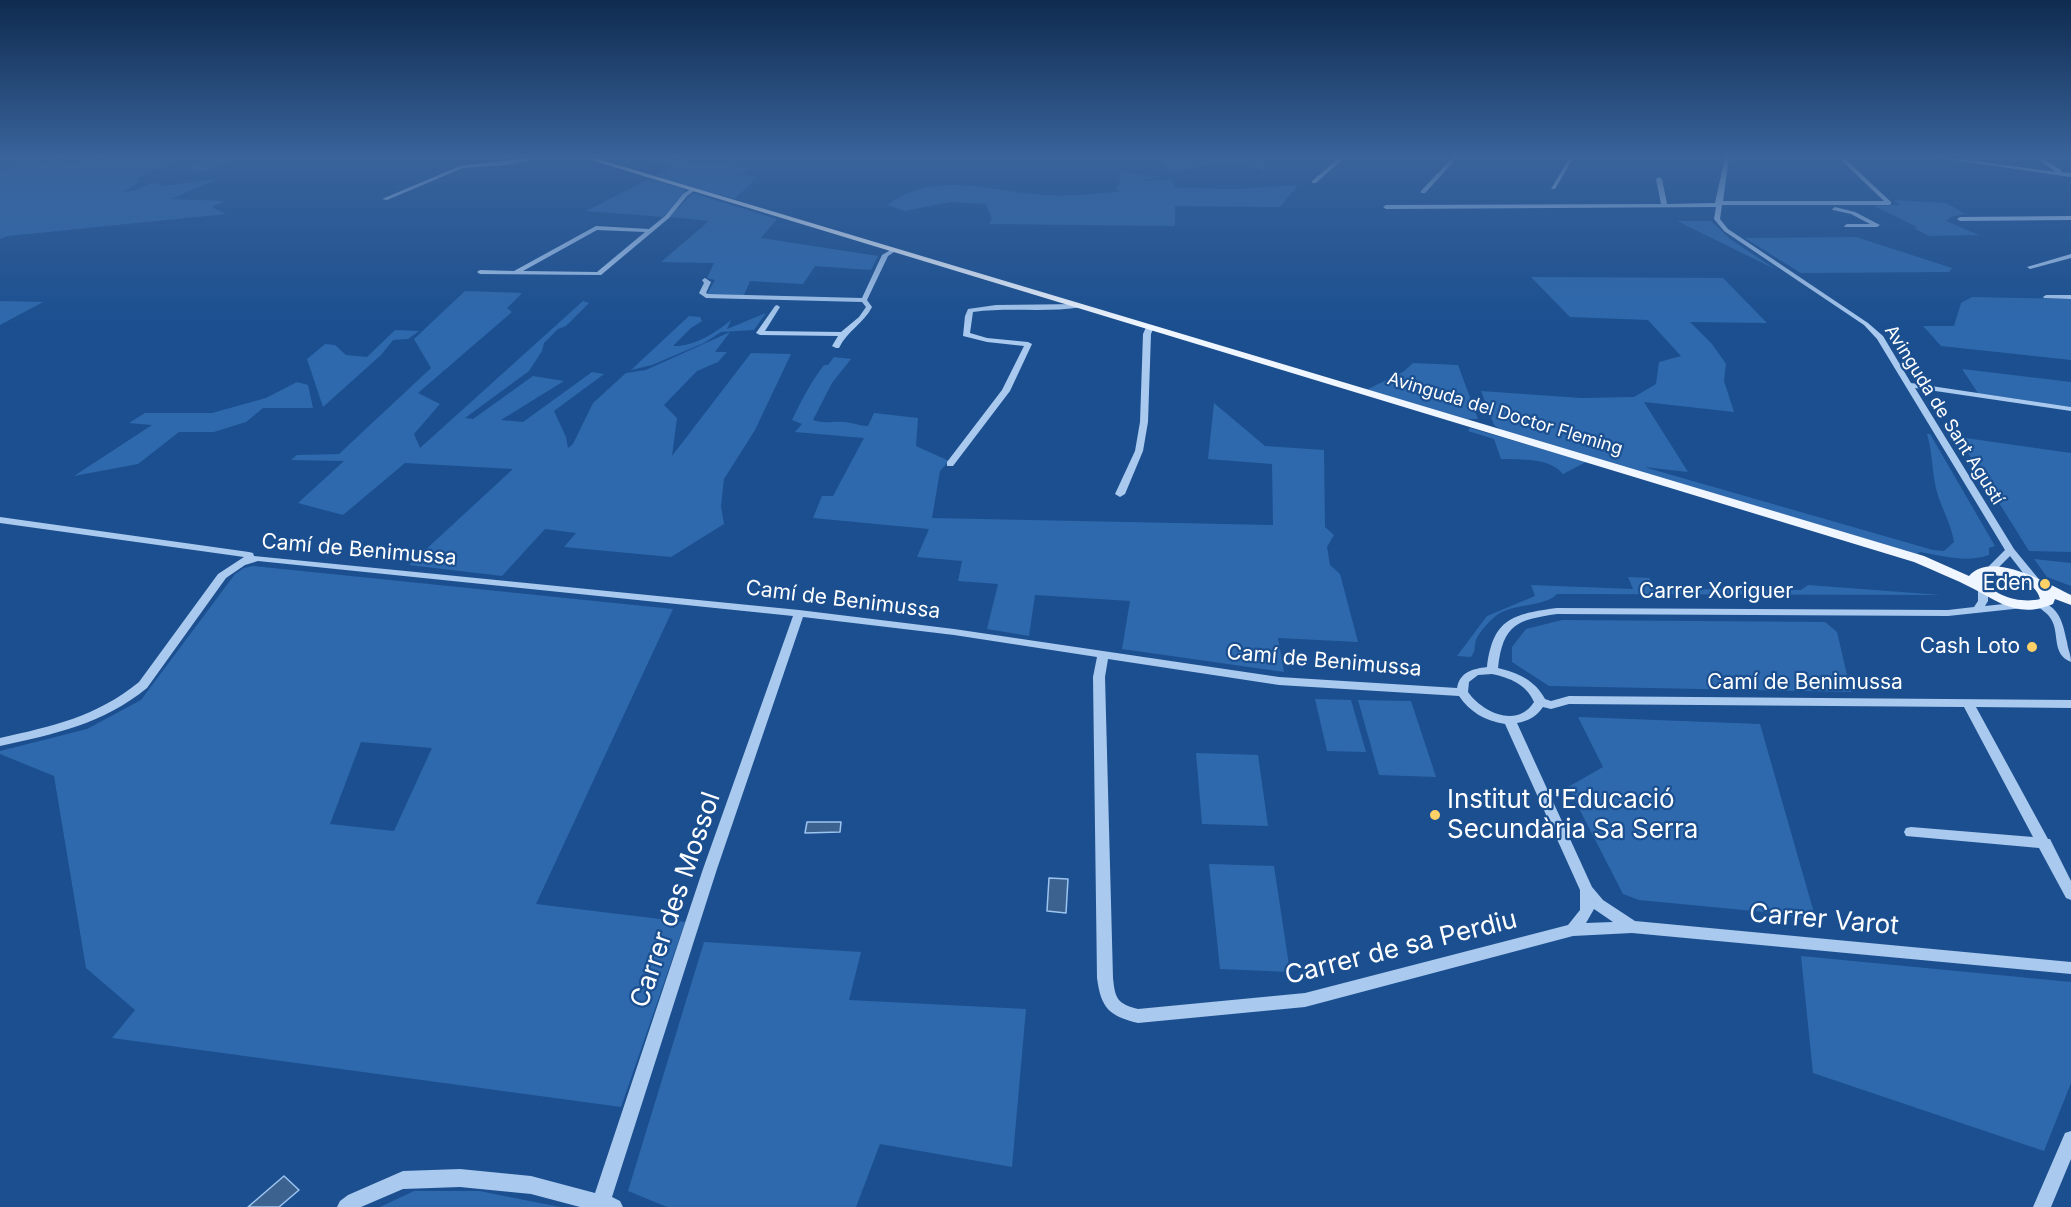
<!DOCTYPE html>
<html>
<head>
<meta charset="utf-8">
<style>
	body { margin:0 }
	canvas { display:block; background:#1b4f8f }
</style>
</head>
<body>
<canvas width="2071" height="1207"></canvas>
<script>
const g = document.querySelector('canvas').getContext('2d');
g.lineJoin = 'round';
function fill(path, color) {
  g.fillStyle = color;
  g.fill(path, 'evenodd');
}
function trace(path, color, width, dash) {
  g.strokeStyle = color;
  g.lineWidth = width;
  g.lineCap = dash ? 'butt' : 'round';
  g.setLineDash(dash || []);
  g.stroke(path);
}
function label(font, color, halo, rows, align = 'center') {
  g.font = font + ' Inter,sans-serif';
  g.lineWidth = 4.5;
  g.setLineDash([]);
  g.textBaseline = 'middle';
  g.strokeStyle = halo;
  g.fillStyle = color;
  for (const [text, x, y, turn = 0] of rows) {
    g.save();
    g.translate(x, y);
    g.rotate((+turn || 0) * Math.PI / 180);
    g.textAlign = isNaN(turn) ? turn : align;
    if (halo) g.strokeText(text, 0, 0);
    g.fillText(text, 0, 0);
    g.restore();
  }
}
fill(new Path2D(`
	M 45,157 L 47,157 L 22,168 L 42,166 L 59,159 L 61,164 L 123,157 L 183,157 L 166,162 L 171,164 L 140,177 L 139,182 L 123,192 L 134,191 L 216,157 L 237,157 L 202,172 L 185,170 L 155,183 L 161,184 L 157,187 L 217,179 L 171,199 L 225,201 L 212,207 L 226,214 L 8,236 L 0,239 L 0,172 Z
	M 635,157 C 657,157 676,159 697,163 C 715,166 732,164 750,169 L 739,174 L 758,177 L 734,199 L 655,176 L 676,164 L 629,158 Z
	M 1160,157 L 1263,157 L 1265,173 C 1234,155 1203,165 1171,174 Z
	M 1120,172 L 1160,177 L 1137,181 L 1172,179 L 1174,188 L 1238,189 L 1298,185 L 1280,207 L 1175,206 L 1175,226 L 989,224 L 992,219 L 986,204 L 950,202 L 905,211 L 887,205 C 934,170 989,191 1043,195 C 1069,197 1095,194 1121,191 L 1116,189 L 1121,181 L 1125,181 L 1119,180 Z
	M 649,179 L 686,190 L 663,217 L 586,211 Z
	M 693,193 L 777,219 L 761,238 L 878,256 L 871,270 L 815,266 L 803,284 L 750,281 L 744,295 L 707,294 L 715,280 L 707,278 L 714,263 L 661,262 L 709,221 L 670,217 Z
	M 1894,200 L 1946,203 L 1965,214 L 1951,217 L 1946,221 L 1979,235 L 1929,236 L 1914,228 L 1917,227 L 1874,206 L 1900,205 Z
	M 1677,221 L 1711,221 L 1730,239 L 1775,269 Z
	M 1856,237 L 1952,268 L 1949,272 L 1801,273 L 1745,238 Z
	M 1531,277 L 1723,278 L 1767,323 L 1690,322 L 1712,344 L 1726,364 L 1724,381 L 1734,412 L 1644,402 L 1688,472 L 1644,467 L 1933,550 L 1944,551 L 1954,542 C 1951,523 1942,510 1937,492 C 1932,475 1933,454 1927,434 L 1930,434 L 1995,546 L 1989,548 L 1989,555 C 1965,563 1944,556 1920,552 L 1917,554 L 1503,431 L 1494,425 L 1481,391 L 1581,398 L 1634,397 L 1656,384 L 1659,362 L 1681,356 L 1648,320 L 1570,317 Z
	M 465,291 L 522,293 L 507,308 L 512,312 L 418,393 L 440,404 L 414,434 L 420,448 L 583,301 L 589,303 L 566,326 L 558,329 L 544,343 L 542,351 L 529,371 L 465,418 L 473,419 L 533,376 L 564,381 L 501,420 L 523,422 L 592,372 L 604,374 L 554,411 L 566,437 L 568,448 L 573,444 L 593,403 L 626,373 L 646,370 L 730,332 L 715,352 L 727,352 L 718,362 L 697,371 L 664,405 L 677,418 L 672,456 L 751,353 L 791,354 L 755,430 L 724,479 L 721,506 L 724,524 L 671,557 L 564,547 L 576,533 L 545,529 L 502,576 L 409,565 L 513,469 L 405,463 L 343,515 L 298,503 L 344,461 L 291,460 L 297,455 L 339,454 L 431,368 L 414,339 Z
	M 1972,297 L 2071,299 L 2071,360 L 1941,346 L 1923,326 L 1954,326 L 1961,303 Z
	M 0,301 L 43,302 L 0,325 Z
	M 766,313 L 754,330 L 721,332 L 704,343 L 652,365 L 631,370 L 689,316 L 700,317 L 702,321 L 691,328 L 673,346 C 693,347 716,333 731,320 L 727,329 Z
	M 395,330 L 419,331 L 408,339 L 393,340 L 381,355 L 323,407 L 307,359 L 325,344 L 335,345 L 346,355 L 367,357 Z
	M 834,357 L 851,359 L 832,383 L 813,420 C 824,424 832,421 843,422 C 852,422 859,426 868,426 L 874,413 L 918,418 L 916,446 L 949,461 L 940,471 L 932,518 L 1273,525 L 1272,464 L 1208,459 L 1214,403 L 1265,446 L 1324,450 L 1325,527 L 1334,535 L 1327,547 L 1330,565 L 1340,574 L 1358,642 L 1278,638 L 1284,672 L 1122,649 L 1130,601 L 1035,595 L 1029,636 L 987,629 L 998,584 L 958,581 L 962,561 L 917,557 L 929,529 L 813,518 L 822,496 L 833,496 L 864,438 L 795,432 L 802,424 L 792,420 C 801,401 811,382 824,365 L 828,365 Z
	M 1413,363 L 1458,365 L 1478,419 L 1467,419 L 1366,390 L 1403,372 Z
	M 1962,369 L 2071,382 L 2071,407 L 1978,393 Z
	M 297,382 L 308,385 L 313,408 L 263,408 L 246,422 L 214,432 L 179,432 L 138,464 L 74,476 L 152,425 L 129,423 L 145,413 L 212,413 L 266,398 Z
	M 1470,428 L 1586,462 L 1563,474 C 1549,457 1522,460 1501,459 L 1494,439 L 1468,431 Z
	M 1958,437 L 2071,453 L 2071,552 L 2029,551 Z
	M 2034,559 L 2071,563 L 2071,586 L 2047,577 Z
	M 253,566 L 673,609 L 536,904 L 685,922 L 621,1107 L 112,1038 L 135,1010 L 86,968 L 54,776 L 0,754 L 0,751 L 87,729 L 141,700 L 235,574 L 244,568 ZM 361,742 L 432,748 L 394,831 L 330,824 Z
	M 1628,577 L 1649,578 L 1658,589 L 1801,590 L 1808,585 L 1941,595 L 1557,594 C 1545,607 1514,603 1497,615 C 1489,621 1480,631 1476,640 C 1474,647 1476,651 1471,657 L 1457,656 L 1487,616 L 1535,596 L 1531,585 L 1633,589 Z
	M 1562,620 L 1825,622 L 1837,632 L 1851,692 L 1549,686 L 1512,662 L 1512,647 L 1526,629 Z
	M 1315,699 L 1351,700 L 1366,752 L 1327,751 Z
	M 1358,700 L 1411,701 L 1436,777 L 1379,775 Z
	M 1578,717 L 1760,724 L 1818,927 L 1785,914 L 1639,900 L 1623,894 L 1568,787 L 1603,767 Z
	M 1196,753 L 1258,755 L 1268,826 L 1202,824 Z
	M 1209,864 L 1274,866 L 1290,972 L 1220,969 Z
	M 704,942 L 861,952 L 849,1000 L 1026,1009 L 1012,1167 L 880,1144 L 856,1207 L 667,1207 L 628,1191 Z
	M 1801,956 L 2071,982 L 2071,1083 L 2044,1151 L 1813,1073 Z
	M 414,1191 L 479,1191 L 560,1207 L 380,1207 Z`), '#2e69ad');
const water = new Path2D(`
	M 807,822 L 841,822 L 840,832 L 805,833 Z
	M 1049,878 L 1068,879 L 1066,913 L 1047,911 Z
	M 284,1176 L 299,1190 L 279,1207 L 248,1207 Z`);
fill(water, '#3c6290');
trace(water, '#9cc4f0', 1.5);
fill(new Path2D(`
	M 534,157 L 545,157 L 506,165 L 463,168 L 387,200 L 382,199 L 460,166 Z
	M 1340,157 L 1345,157 L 1316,183 L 1312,183 L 1312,181 Z
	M 1453,157 L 1458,157 L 1425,193 L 1421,193 L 1421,191 Z
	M 1570,157 L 1574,157 L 1555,189 L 1551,189 Z
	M 1725,157 L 1729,157 L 1723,201 L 1884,201 L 1838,157 L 1843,157 L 1891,202 L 1891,204 L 1889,205 L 1722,205 L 1720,219 L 1728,229 L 1868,323 L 1883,336 L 1911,383 L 2071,407 L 2071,411 L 1915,388 L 2014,549 L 2042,583 L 2043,585 L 2042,587 L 2034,587 L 2010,556 L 1994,572 L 1986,572 L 1985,570 L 2005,550 L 1877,339 L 1864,325 L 1724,231 L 1714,219 L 1716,207 L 1386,209 L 1383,207 L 1386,205 L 1661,204 L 1656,179 L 1659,177 L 1662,179 L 1667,204 L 1715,203 Z
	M 1932,157 L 1945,157 L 2056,172 L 2035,157 L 2040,157 L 2061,170 L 2061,172 L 2071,173 L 2071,177 Z
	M 692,188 L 694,191 L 687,196 L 669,218 L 601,275 L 480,274 L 477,272 L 480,270 L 514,271 L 596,226 L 649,229 L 665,216 L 683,194 ZM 597,230 L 645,232 L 597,272 L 523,271 Z
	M 1835,207 L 1855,212 L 1880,225 L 1877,227 L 1845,227 L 1844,226 L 1847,224 L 1870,224 L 1851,214 L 1833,210 L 1832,209 Z
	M 2071,216 L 2071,220 L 1960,221 L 1957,219 L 1960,217 Z
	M 894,248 L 897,250 L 888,256 L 867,300 L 872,307 C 864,323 847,331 839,348 L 836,348 L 832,346 L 838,336 L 760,335 L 756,333 L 775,306 L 777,305 L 780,307 L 765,331 L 841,332 L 859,317 L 866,307 L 862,302 L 706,298 L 699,293 L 704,283 L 702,280 L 705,278 L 711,282 L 706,293 L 708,294 L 862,298 L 882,255 Z
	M 2071,254 L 2071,258 L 2030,269 L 2027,267 Z
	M 2046,295 L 2071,295 L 2071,299 L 2044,298 L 2043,297 Z
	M 1080,304 L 1083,306 L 1082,307 C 1046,313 1009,307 973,312 L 970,333 L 987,338 L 1028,342 L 1032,344 L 1010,391 L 953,466 L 947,466 L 947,462 L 1002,390 L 1024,346 L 987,342 L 963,336 L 965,316 L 968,309 L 996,305 Z
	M 1147,325 L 1154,327 L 1151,334 L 1148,422 L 1143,451 L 1125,494 L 1120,497 L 1115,494 L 1135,451 L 1140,422 L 1143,334 Z
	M 0,517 L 249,552 L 253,553 L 254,556 L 799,610 L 954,629 L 1279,677 L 1457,688 C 1460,672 1472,669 1487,667 C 1493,618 1513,614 1557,608 L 1948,610 L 1974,607 L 1978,601 L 1978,589 L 1983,586 L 1988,589 L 1988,601 L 1985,606 L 2023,602 L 2028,605 L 2023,608 L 1948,616 L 1557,614 C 1517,620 1503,624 1498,668 C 1518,673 1535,680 1545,699 L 1551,701 L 1569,696 L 2071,700 L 2071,708 L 1976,707 L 2048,839 L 2050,839 L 2071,881 L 2071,900 L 2066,898 L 2039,848 L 1906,836 L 1904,832 L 1906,828 L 1911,827 L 2033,837 L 1964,707 L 1569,704 L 1551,709 L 1543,707 C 1536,717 1528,721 1517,723 L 1592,887 L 1603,900 L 1635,921 L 2071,962 L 2071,974 L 1632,933 L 1573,936 L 1305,1007 L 1138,1023 C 1109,1016 1101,1008 1097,978 L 1093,677 L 1097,657 L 954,635 L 803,617 L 717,869 L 612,1197 L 620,1201 L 623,1207 L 580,1207 L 531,1194 L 460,1187 L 403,1189 L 361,1207 L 337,1207 L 340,1201 L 348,1195 L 403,1171 L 460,1169 L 531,1176 L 595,1193 L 703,869 L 793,616 L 258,561 L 245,565 L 226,578 L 147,688 C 103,724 55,734 0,746 L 0,738 C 53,726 96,717 139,682 L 218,574 L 244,557 L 0,523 ZM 1108,659 L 1279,685 L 1459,696 C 1470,712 1485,721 1505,724 L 1580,890 L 1580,910 L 1568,925 L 1305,993 L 1138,1009 C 1117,1004 1115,998 1113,978 L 1105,677 ZM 1492,674 C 1510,678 1526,684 1534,702 C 1517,729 1482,712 1468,692 L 1469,682 L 1478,675 ZM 1594,909 L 1613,922 L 1586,923 Z
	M 2042,602 C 2061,609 2063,625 2067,642 C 2068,650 2071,654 2071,662 C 2051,654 2060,633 2051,619 C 2048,613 2041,610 2037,605 Z
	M 2071,1131 L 2071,1159 L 2051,1207 L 2033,1207 L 2065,1133 Z`), '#a9c9ee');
fill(new Path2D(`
	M 581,157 L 591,157 L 1924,556 L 1969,576 C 1992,550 2046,583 2071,595 L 2071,605 L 2055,599 L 2053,604 C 2020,618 2002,604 1974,589 C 1955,579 1934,571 1914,562 ZM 1986,575 C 2003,575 2036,579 2040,599 C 2021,604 1992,596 1983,578 Z`), '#f0f6ff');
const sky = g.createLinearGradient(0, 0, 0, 326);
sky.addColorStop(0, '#0f2b4f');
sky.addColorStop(0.48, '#39639b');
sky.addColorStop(1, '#39639b00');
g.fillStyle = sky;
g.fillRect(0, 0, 2071, 326);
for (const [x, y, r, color] of [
	[2045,584,6,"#ffd166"],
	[2032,647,6,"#ffd166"],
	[1435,815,6,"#ffd166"]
]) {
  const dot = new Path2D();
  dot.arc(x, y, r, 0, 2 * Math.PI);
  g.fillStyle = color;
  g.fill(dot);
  trace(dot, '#1b4f8f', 2);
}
label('18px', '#fff', '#1b4f8f', [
	["Avinguda del Doctor Fleming",1505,414,17],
	["Avinguda de Sant Agustí",1944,415,58]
]);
label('21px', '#fff', '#1b4f8f', [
	["Camí de Benimussa",359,550,5],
	["Carrer Xoriguer",1716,592],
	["Camí de Benimussa",843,600,7],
	["Camí de Benimussa",1324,661,5],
	["Camí de Benimussa",1805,683]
]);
label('21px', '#fff', '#1b4f8f', [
	["Eden",2033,584],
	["Cash Loto",2020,647]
], 'right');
label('26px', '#fff', '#1b4f8f', [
	["Institut d'Educació",1447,800],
	["Secundària Sa Serra",1447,830]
], 'left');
label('26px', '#fff', '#1b4f8f', [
	["Carrer des Mossol",676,900,-71],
	["Carrer Varot",1824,920,5],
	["Carrer de sa Perdiu",1401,948,-14]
]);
</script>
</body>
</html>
